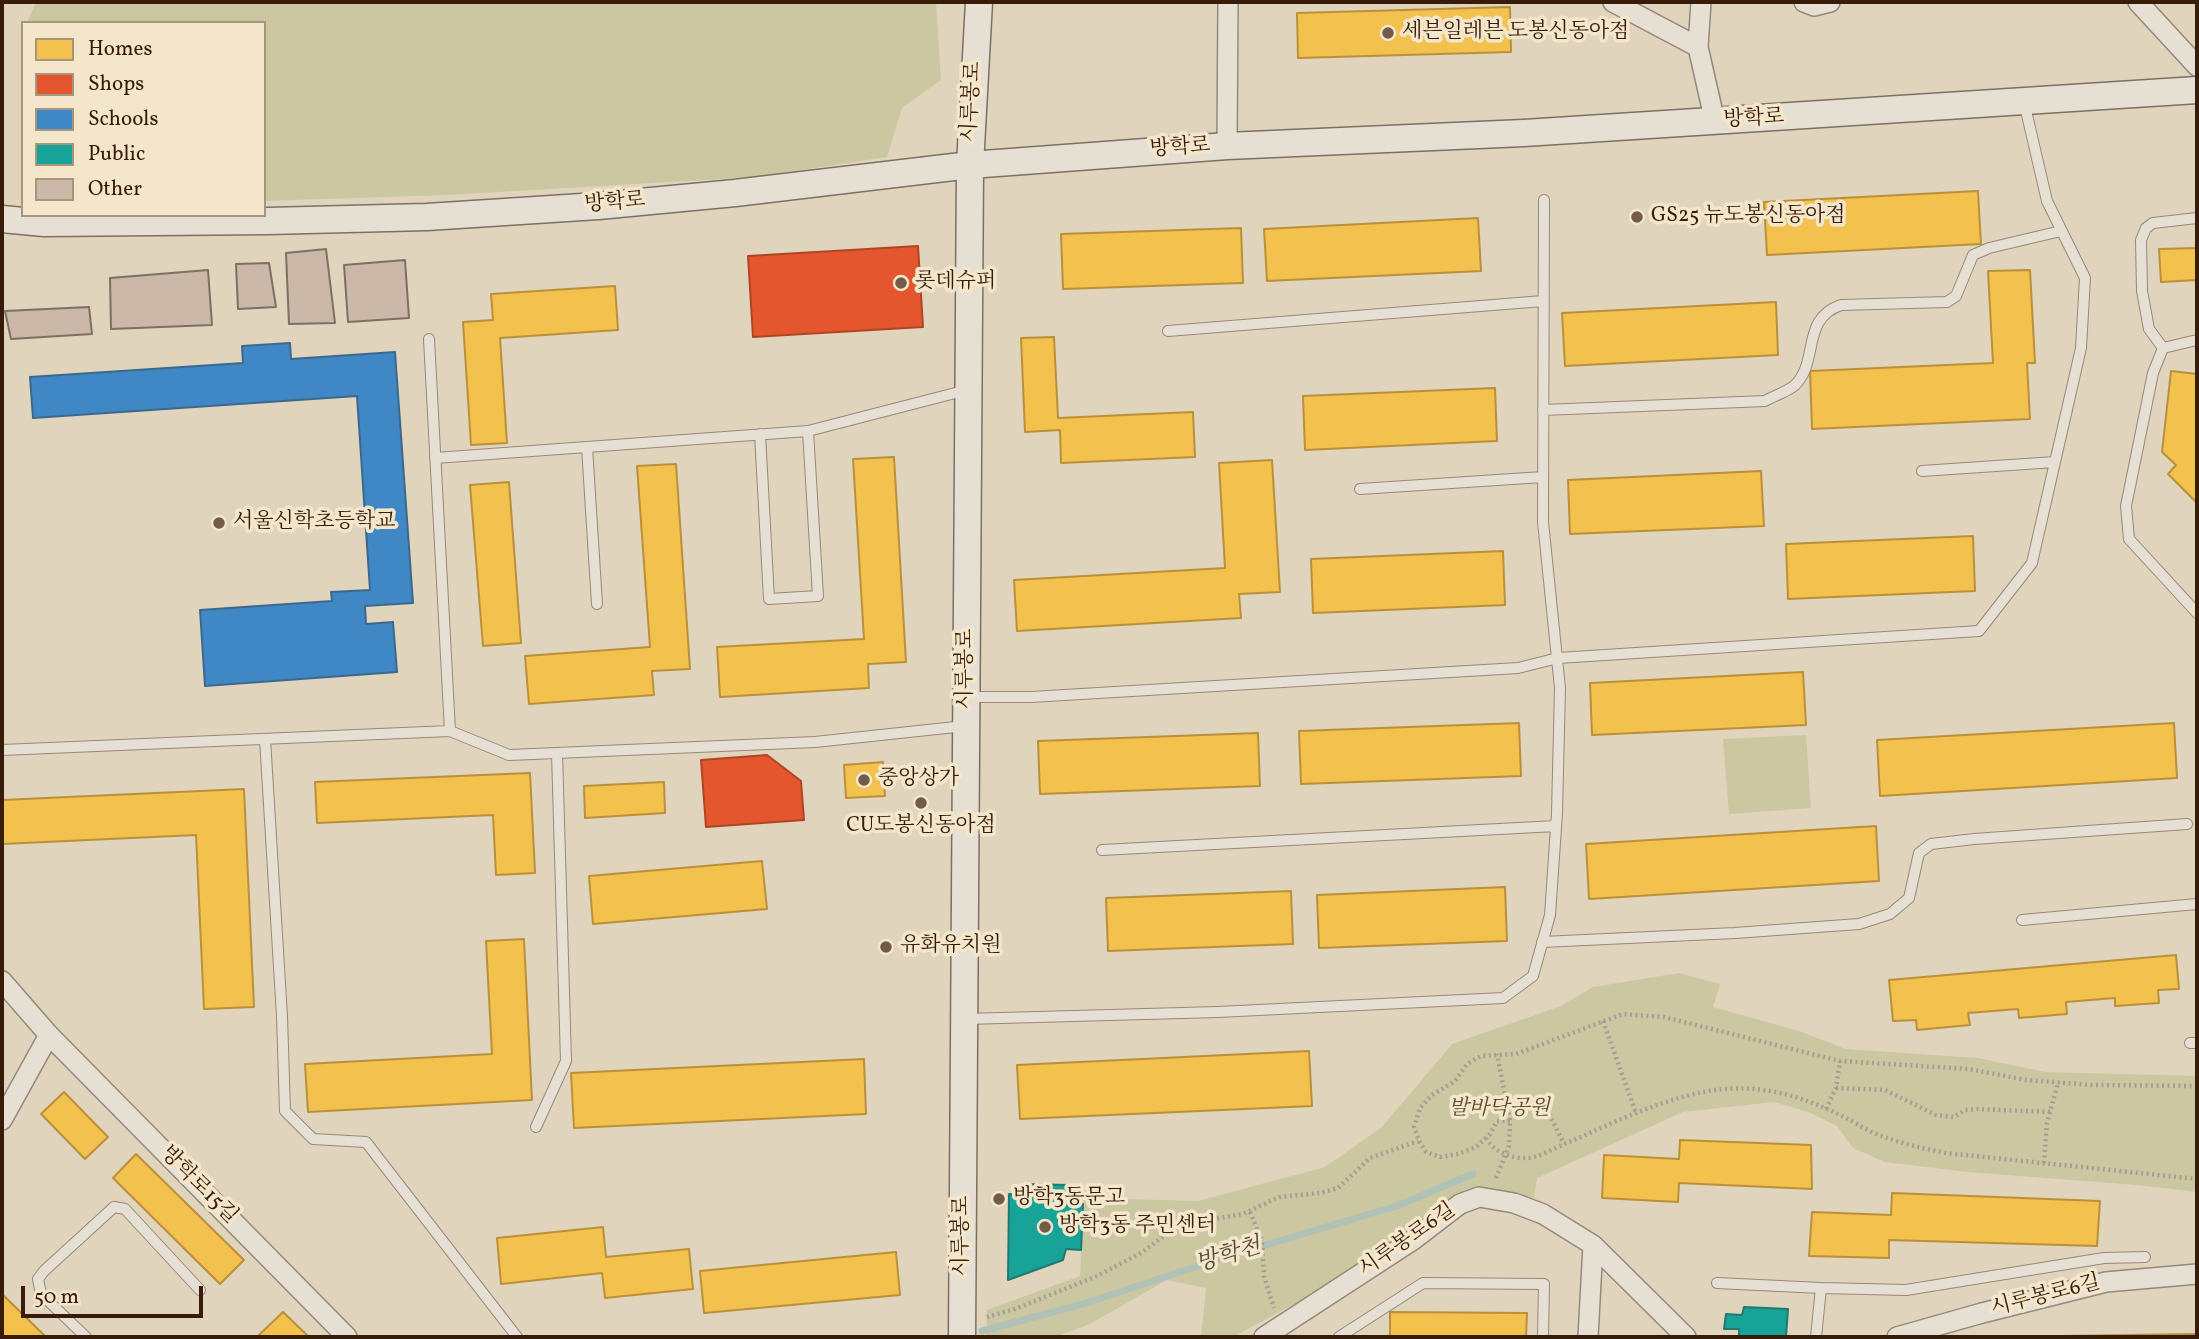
<!DOCTYPE html>
<html>
<head>
<meta charset="utf-8">
<style>
	body { margin:0 }
	#map { position:relative; width:2199px; height:1339px; overflow:hidden; background:#e0d4bd; font-family:Vollkorn,serif }
	canvas { display:block }
	.frame { position:absolute; inset:0; border:4px solid #371c0a; pointer-events:none }
	.legend { position:absolute; left:21px; top:21px; width:245px; height:196px; box-sizing:border-box; background:#f4e6cb; border:2px solid #a8957e; margin:0; padding:9px 12px; list-style:none; font-size:21px; color:#371c0a }
	.legend li { display:flex; align-items:center; gap:14px; height:35px }
	.legend b { width:35px; border:2px solid #a8957e }
	.scale { position:absolute; left:21px; top:1286px; width:182px; height:32px; box-sizing:border-box; border:4px solid #371c0a; border-top:0; padding-left:9px; font-size:21px; line-height:24px; white-space:nowrap; color:#371c0a; -webkit-text-stroke:5px #f4e6cb; paint-order:stroke }
</style>
</head>
<body>
<div id="map">
<canvas width="2199" height="1339"></canvas>
<div class="frame"></div>
<ul class="legend">
<li><b style="height:19px;background:#f2c14e"></b>Homes</li>
<li><b style="height:19px;background:#e4572e"></b>Shops</li>
<li><b style="height:19px;background:#3f88c5"></b>Schools</li>
<li><b style="height:19px;background:#17a398"></b>Public</li>
<li><b style="height:19px;background:#cbb8a9"></b>Other</li>
</ul>
<div class="scale">50 m</div>
</div>
<script>
const g = document.querySelector('canvas').getContext('2d');
g.lineJoin = 'round';
function fill(path, color) {
  g.fillStyle = color;
  g.fill(path, 'evenodd');
}
function trace(path, color, width, dash) {
  g.strokeStyle = color;
  g.lineWidth = width;
  g.lineCap = dash ? 'butt' : 'round';
  g.setLineDash(dash || []);
  g.stroke(path);
}
function label(font, color, halo, rows, align = 'center') {
  g.font = font + ' Vollkorn,"Noto Serif KR",serif';
  g.lineWidth = 7;
  g.setLineDash([]);
  g.textBaseline = 'middle';
  g.strokeStyle = halo;
  g.fillStyle = color;
  for (const [text, x, y, turn = 0] of rows) {
    g.save();
    g.translate(x, y);
    g.rotate((+turn || 0) * Math.PI / 180);
    g.textAlign = isNaN(turn) ? turn : align;
    if (halo) g.strokeText(text, 0, 0);
    g.fillText(text, 0, 0);
    g.restore();
  }
}
fill(new Path2D(`
	M 36,2 L 936,2 L 941,80 L 902,108 L 887,157 L 756,177 L 446,195 L 264,201 L 264,23 L 27,23 Z
	M 1806,735 L 1811,808 L 1729,814 L 1723,739 Z
	M 1679,973 L 1720,984 L 1713,1007 L 1799,1031 L 1846,1049 L 1978,1058 L 2045,1072 L 2197,1076 L 2197,1192 L 2136,1185 L 1967,1172 L 1885,1162 L 1853,1148 L 1837,1126 L 1808,1112 L 1774,1102 L 1683,1112 L 1537,1178 L 1534,1198 L 1477,1186 L 1307,1297 L 1233,1337 L 1201,1337 L 1206,1288 L 1167,1280 L 1088,1325 L 1054,1337 L 986,1337 L 987,1310 L 1080,1276 L 1084,1192 L 1123,1199 L 1198,1201 L 1325,1167 L 1382,1127 L 1452,1044 L 1561,1006 L 1593,987 Z`), '#cbc8a1');
const homes = new Path2D(`
	M 1510,7 L 1511,52 L 1298,58 L 1297,13 Z
	M 1978,191 L 1981,244 L 1767,255 L 1764,202 Z
	M 1478,218 L 1481,271 L 1267,281 L 1264,229 Z
	M 1241,228 L 1243,283 L 1063,289 L 1061,234 Z
	M 2197,248 L 2197,280 L 2161,282 L 2159,249 Z
	M 2030,270 L 2035,363 L 2027,363 L 2030,419 L 1812,429 L 1810,371 L 1993,363 L 1988,271 Z
	M 615,286 L 618,330 L 500,338 L 507,443 L 471,445 L 463,322 L 493,320 L 491,294 Z
	M 1776,302 L 1778,355 L 1565,366 L 1562,313 Z
	M 1054,337 L 1058,418 L 1193,412 L 1195,457 L 1061,463 L 1060,430 L 1025,432 L 1021,338 Z
	M 2171,371 L 2197,374 L 2197,503 L 2168,474 L 2176,465 L 2162,452 Z
	M 1495,388 L 1497,441 L 1305,450 L 1303,396 Z
	M 894,457 L 906,662 L 868,664 L 869,688 L 720,697 L 717,647 L 864,639 L 853,459 Z
	M 1272,460 L 1280,592 L 1239,594 L 1241,618 L 1017,631 L 1014,580 L 1225,568 L 1219,463 Z
	M 676,464 L 690,669 L 652,671 L 654,695 L 529,704 L 525,656 L 650,647 L 637,466 Z
	M 1761,471 L 1764,526 L 1570,534 L 1568,480 Z
	M 509,482 L 521,643 L 483,646 L 470,485 Z
	M 1973,536 L 1975,591 L 1788,599 L 1786,544 Z
	M 1503,551 L 1505,605 L 1313,613 L 1311,559 Z
	M 1803,672 L 1806,725 L 1592,735 L 1590,683 Z
	M 1519,723 L 1521,776 L 1301,784 L 1299,731 Z
	M 2174,723 L 2177,778 L 1880,796 L 1877,740 Z
	M 1258,733 L 1260,786 L 1040,794 L 1038,741 Z
	M 883,762 L 885,796 L 846,798 L 844,765 Z
	M 530,773 L 535,873 L 496,875 L 493,815 L 317,823 L 315,782 Z
	M 664,782 L 665,813 L 585,818 L 584,786 Z
	M 244,789 L 254,1007 L 204,1009 L 196,835 L 2,844 L 2,800 Z
	M 1876,826 L 1879,881 L 1589,899 L 1586,844 Z
	M 762,861 L 767,909 L 593,924 L 589,876 Z
	M 1505,887 L 1507,941 L 1319,948 L 1317,895 Z
	M 1291,891 L 1293,944 L 1108,951 L 1106,898 Z
	M 524,939 L 532,1100 L 308,1112 L 305,1064 L 492,1054 L 486,941 Z
	M 2176,955 L 2179,989 L 2158,990 L 2159,1003 L 2115,1006 L 2115,998 L 2066,1002 L 2067,1014 L 2019,1018 L 2018,1009 L 1968,1013 L 1970,1025 L 1917,1030 L 1916,1020 L 1893,1021 L 1889,980 Z
	M 1309,1051 L 1312,1106 L 1020,1119 L 1017,1065 Z
	M 864,1059 L 866,1114 L 574,1128 L 571,1073 Z
	M 64,1092 L 108,1137 L 85,1159 L 41,1114 Z
	M 1680,1140 L 1811,1145 L 1812,1189 L 1679,1183 L 1678,1202 L 1602,1198 L 1604,1155 L 1679,1159 Z
	M 136,1154 L 244,1260 L 220,1284 L 113,1178 Z
	M 1892,1193 L 2100,1201 L 2097,1246 L 1889,1240 L 1889,1258 L 1809,1256 L 1812,1212 L 1891,1215 Z
	M 603,1227 L 606,1257 L 689,1249 L 693,1289 L 605,1298 L 602,1273 L 501,1284 L 497,1238 Z
	M 896,1252 L 900,1295 L 704,1313 L 700,1271 Z
	M 2,1294 L 46,1337 L 2,1337 Z
	M 283,1312 L 309,1337 L 261,1337 L 259,1335 Z
	M 1390,1312 L 1527,1313 L 1526,1337 L 1390,1337 Z
	M 2197,1334 L 2197,1337 L 2061,1337 L 2061,1336 Z`);
fill(homes, '#f2c14e');
trace(homes, '#ba903a', 2);
const shops = new Path2D(`
	M 918,246 L 923,327 L 753,337 L 748,256 Z
	M 767,755 L 801,781 L 804,820 L 706,827 L 701,760 Z`);
fill(shops, '#e4572e');
trace(shops, '#b04523', 2);
const schools = new Path2D(`
	M 290,343 L 291,359 L 395,352 L 413,603 L 365,606 L 366,624 L 393,622 L 397,672 L 205,686 L 200,610 L 332,601 L 331,592 L 370,590 L 357,396 L 33,418 L 30,377 L 243,363 L 242,346 Z`);
fill(schools, '#3f88c5');
trace(schools, '#3d688d', 2);
const public = new Path2D(`
	M 1023,1184 L 1069,1185 L 1069,1203 L 1083,1204 L 1081,1250 L 1066,1249 L 1063,1260 L 1008,1280 L 1009,1194 L 1022,1195 Z
	M 1744,1307 L 1788,1309 L 1786,1337 L 1739,1337 L 1739,1329 L 1724,1329 L 1726,1314 L 1742,1315 Z`);
fill(public, '#17a398');
trace(public, '#217a6d', 2);
trace(new Path2D(`
	M 982,1331 L 1083,1304 L 1222,1258 L 1397,1206 L 1473,1174`), '#b0c1b5', 7);
const building = new Path2D(`
	M 326,249 L 335,323 L 289,324 L 286,253 Z
	M 405,260 L 409,318 L 348,322 L 344,265 Z
	M 269,263 L 276,307 L 238,309 L 236,264 Z
	M 208,270 L 212,325 L 111,329 L 110,278 Z
	M 89,307 L 92,334 L 11,339 L 5,311 Z`);
fill(building, '#cbb8a9');
trace(building, '#7b7063', 2);
const lane = new Path2D(`
	M 1168,331 L 1543,301
	M 429,339 L 450,731
	M 2197,340 L 2163,348 L 2153,373 L 2126,506 L 2129,539 L 2197,613
	M 2163,348 L 2149,329 L 2142,291 L 2141,240 L 2146,228 L 2153,223 L 2197,218
	M 1543,410 L 1765,401 C 1774,396 1786,392 1794,386 C 1820,362 1800,319 1841,305 L 1947,302 L 1956,296 L 1973,255 L 1989,248 L 2061,231
	M 760,434 L 769,599 L 818,596 L 808,431
	M 587,447 L 597,604
	M 435,458 L 808,431 L 967,390
	M 1922,471 L 2055,462
	M 1360,489 L 1543,477
	M 969,697 L 1031,697 L 1518,668 L 1558,658 L 1979,631 L 2032,563 L 2081,348 L 2085,278 L 2047,201 L 2024,102
	M 265,739 L 282,1016 L 285,1111 L 313,1139 L 366,1142 L 517,1337
	M 2,750 L 450,731 L 509,755 L 815,742 L 965,726
	M 1102,850 L 1556,826
	M 2022,920 L 2197,904
	M 1542,942 L 1735,933 L 1859,924 L 1890,914 L 1909,898 L 1919,853 L 1931,844 L 1974,839 L 2187,824
	M 965,1019 L 1218,1012 L 1503,998 L 1533,976 L 1550,915 L 1557,813 L 1560,688 L 1543,522 L 1544,200
	M 2190,1043 L 2197,1043
	M 536,1127 L 566,1061 L 557,753
	M 1717,1283 L 1821,1288
	M 86,1337 L 41,1294 L 38,1279 L 44,1271 L 114,1207 L 125,1209 L 200,1290
	M 1339,1337 L 1423,1283 L 1544,1284 L 1543,1337
	M 1816,1337 L 1821,1288 L 1906,1290 L 2104,1258 L 2145,1257`);
const street = new Path2D(`
	M 1613,2 L 1698,47
	M 1701,2 L 1698,47 L 1715,122
	M 1804,2 L 1814,6 L 1830,2
	M 2138,2 L 2197,66
	M 1227,146 L 1228,2
	M 2,981 L 49,1035 L 347,1337
	M 2,1120 L 49,1035
	M 1264,1337 L 1413,1240 L 1460,1204 L 1479,1197 L 1514,1203 L 1543,1214 L 1593,1245 L 1686,1337
	M 1588,1337 L 1593,1245
	M 1897,1337 L 1982,1313 L 2106,1282 L 2197,1274`);
const secondary = new Path2D(`
	M 2,219 L 44,223 L 268,221 L 427,217 L 598,206 L 735,193 L 970,165 L 1227,146 L 1524,133 L 2197,90
	M 962,1337 L 970,165 L 979,2`);
trace(lane, '#94897a', 12);
trace(street, '#94897a', 22);
trace(secondary, '#7b7063', 29);
trace(new Path2D(`
	M 1603,1021 L 1636,1113
	M 1836,1088 L 1885,1090 L 1936,1115 L 1954,1117 L 1965,1110 L 1978,1109 L 2050,1112
	M 1826,1109 L 1836,1088 L 1840,1061
	M 1549,1114 L 1564,1144
	M 1510,1121 L 1497,1121 L 1490,1134 L 1476,1147 L 1458,1154 L 1440,1157 L 1426,1152 L 1419,1141 L 1414,1127 L 1420,1108 L 1432,1095 L 1455,1081 L 1467,1064 L 1481,1056 L 1516,1054 L 1623,1014 L 1664,1017 L 1840,1061 L 1969,1069 L 2026,1080 L 2093,1085 L 2197,1086
	M 1486,1138 C 1494,1152 1511,1159 1527,1158 C 1539,1158 1555,1147 1567,1143 C 1606,1126 1645,1107 1686,1096 C 1741,1081 1785,1089 1836,1113 C 1849,1119 1861,1127 1874,1133 C 1898,1143 1921,1148 1946,1153 L 2197,1179
	M 2044,1163 L 2047,1123 L 2058,1083
	M 1496,1178 L 1509,1146 L 1510,1121 L 1497,1054
	M 1250,1212 L 1262,1241 L 1264,1276 L 1274,1308
	M 987,1317 L 1015,1309 L 1097,1276 L 1141,1253 L 1179,1225 L 1243,1214 L 1279,1197 L 1321,1193 L 1338,1188 L 1370,1158 L 1418,1141`), '#a49e93', 4.5, [2, 3.5]);
trace(lane, '#e6e0d4', 10);
trace(street, '#e6e0d4', 19);
trace(secondary, '#e6e0d4', 26);
for (const [x, y, r, color] of [
	[1388,33,7,"#725c49"],
	[1637,217,7,"#725c49"],
	[901,283,7,"#725c49"],
	[219,523,7,"#725c49"],
	[864,780,7,"#725c49"],
	[921,803,7,"#725c49"],
	[886,947,7,"#725c49"],
	[999,1199,7,"#725c49"],
	[1045,1227,7,"#725c49"]
]) {
  const dot = new Path2D();
  dot.arc(x, y, r, 0, 2 * Math.PI);
  g.fillStyle = color;
  g.fill(dot);
  trace(dot, '#f4e6cb', 2.5);
}
label('21px', '#371c0a', '#f4e6cb', [
	["세븐일레븐 도봉신동아점",1402,33],
	["GS25 뉴도봉신동아점",1651,217],
	["롯데슈퍼",915,283],
	["서울신학초등학교",233,523],
	["중앙상가",878,780],
	["CU도봉신동아점",921,827,"center"],
	["유화유치원",900,947],
	["방학3동문고",1013,1199],
	["방학3동 주민센터",1059,1227]
], 'left');
label('21px', '#371c0a', '#f4e6cb', [
	["시루봉로",973,102,-87],
	["방학로",1754,120,-3],
	["방학로",1180,149,-4],
	["방학로",615,204,-5],
	["시루봉로",967,669,-90],
	["방학로15길",198,1186,45],
	["시루봉로",963,1236,-90],
	["시루봉로6길",1408,1241,-35],
	["시루봉로6길",2046,1297,-14]
]);
label('italic 21px', '#5e4d30', '#f4e6cb', [
	["발바닥공원",1499,1110]
]);
label('italic 23px', '#554b3c', '#f4e6cb', [
	["방학천",1229,1257,-17]
]);
</script>
</body>
</html>
